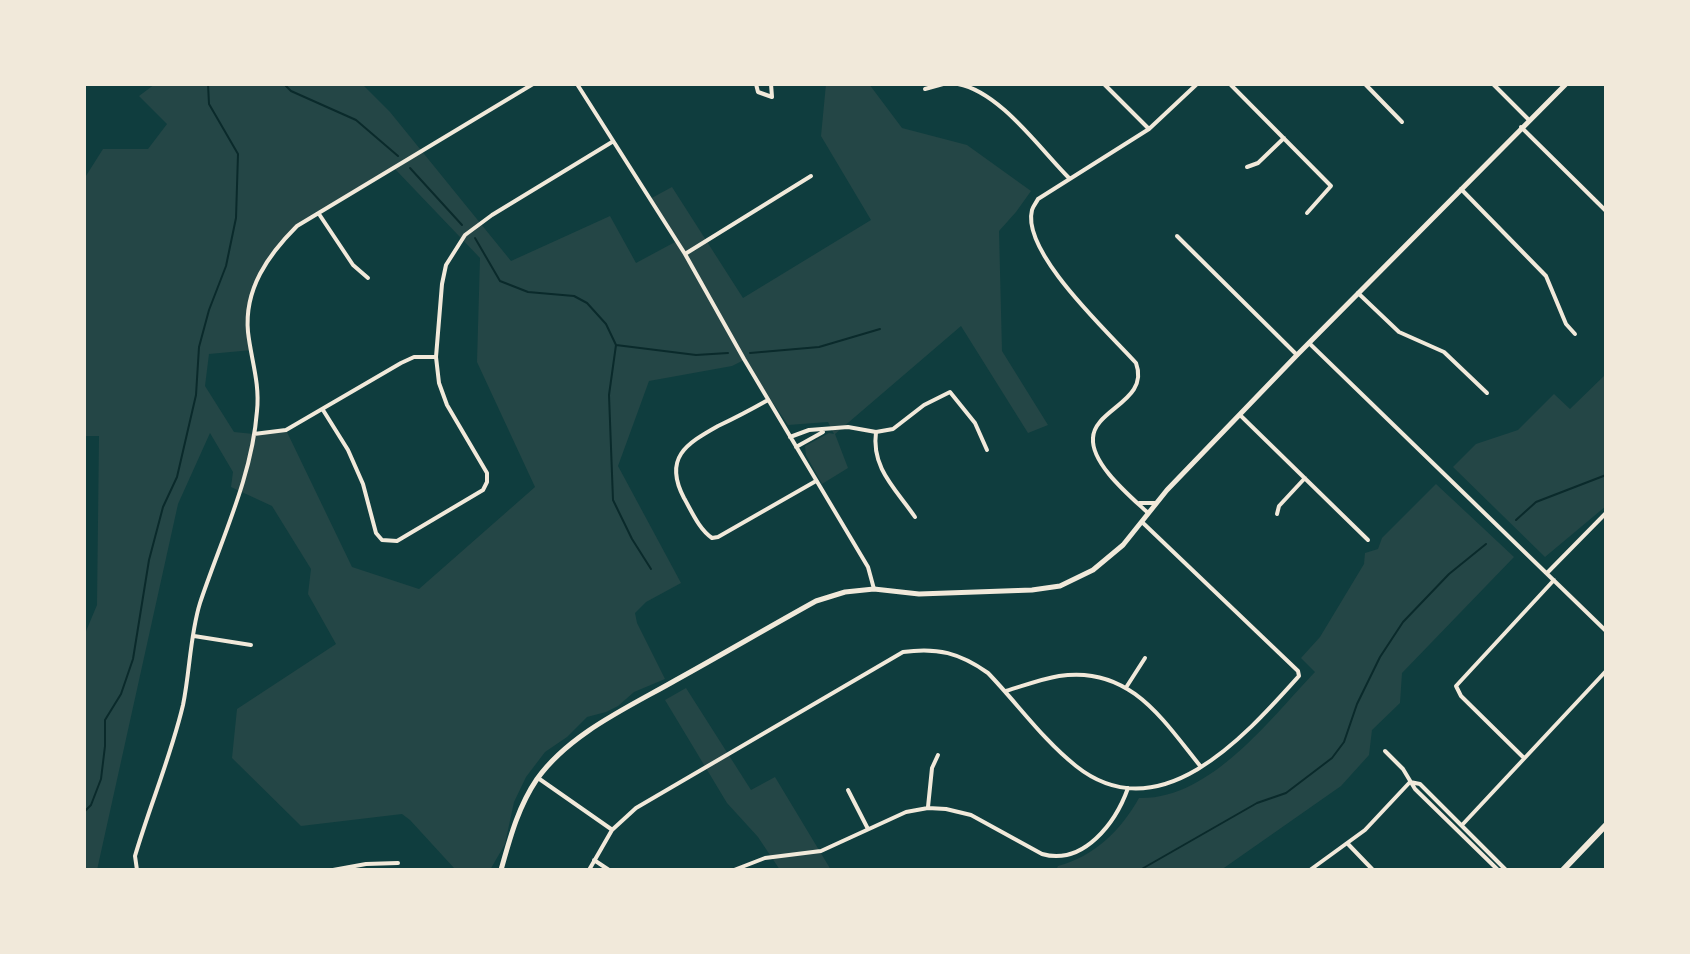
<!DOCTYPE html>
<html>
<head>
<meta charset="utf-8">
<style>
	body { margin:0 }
	#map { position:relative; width:1690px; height:954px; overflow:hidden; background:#0f3d3e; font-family:"PT Sans",sans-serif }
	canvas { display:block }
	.frame { position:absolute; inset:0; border:86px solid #f1e9da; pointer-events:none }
</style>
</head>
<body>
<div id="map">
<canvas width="1690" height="954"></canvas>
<div class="frame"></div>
</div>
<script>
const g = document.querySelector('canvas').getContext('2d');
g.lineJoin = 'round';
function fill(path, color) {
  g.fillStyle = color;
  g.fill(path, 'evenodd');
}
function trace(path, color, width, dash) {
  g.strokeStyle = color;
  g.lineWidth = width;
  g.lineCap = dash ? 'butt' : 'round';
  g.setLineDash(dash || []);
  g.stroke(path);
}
fill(new Path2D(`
	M 155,84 L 362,84 L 390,112 L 511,261 L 610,216 L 636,263 L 675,242 L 648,200 L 672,187 L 743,298 L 871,220 L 821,136 L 826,84 L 869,84 L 902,128 L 967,145 L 1031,191 L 1016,212 L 999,231 L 1002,351 L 1048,425 L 1028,433 L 961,326 L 835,434 L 848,468 L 822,484 L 806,455 L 805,446 L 829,433 L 834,434 L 828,422 L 788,425 L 744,360 L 732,366 L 649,381 L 618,466 L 681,583 L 646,602 L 635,613 L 637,623 L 665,679 L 634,692 L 618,706 L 606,712 L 587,717 L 567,737 L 545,752 L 526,777 L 514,802 L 505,844 L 490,870 L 454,868 L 410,820 L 402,814 L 301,826 L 232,758 L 237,709 L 336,644 L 308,594 L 311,569 L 272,506 L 231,487 L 233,472 L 210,433 L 178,504 L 97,870 L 84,870 L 84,636 L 97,605 L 99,436 L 84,436 L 84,179 L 103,149 L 148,149 L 167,124 L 139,96 ZM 395,169 L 480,258 L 477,362 L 535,487 L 419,589 L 352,567 L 286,430 L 254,434 L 234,432 L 205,386 L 209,354 L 252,350 L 248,330 L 250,296 L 277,246 L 297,226 Z
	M 1606,374 L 1606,506 L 1545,557 L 1453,467 L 1476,444 L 1518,430 L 1554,394 L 1570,409 Z
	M 1436,484 L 1514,557 L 1402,673 L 1400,703 L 1372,730 L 1369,755 L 1341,786 L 1221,870 L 1056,870 L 1058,866 C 1095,856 1121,830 1139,798 C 1210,800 1269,720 1315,672 L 1301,658 L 1320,637 L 1364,564 L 1365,553 L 1378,549 L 1382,538 Z
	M 686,688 L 751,790 L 775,777 L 831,870 L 780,870 L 758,837 L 727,803 L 665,700 Z`), '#244646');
trace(new Path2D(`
	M 284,84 L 291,91 L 356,120 L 398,156
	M 410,168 L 462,225
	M 475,238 L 500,281 L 528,292 L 574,296 L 587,303 L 606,324 L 616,345 L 696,355 L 728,353
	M 616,345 L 609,395 L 613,500 L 632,539 L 651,569
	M 750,353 L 819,347 L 880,329
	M 1516,520 L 1536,502 L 1606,475
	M 84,812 L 91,805 L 101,779 L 105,746 L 105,720 L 121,694 L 133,659 L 149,560 L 163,507 L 177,477 L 196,395 L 199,347 L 209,310 L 226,266 L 236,218 L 238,154 L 209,104 L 208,84
	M 1140,870 L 1257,803 L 1286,793 L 1332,758 L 1344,742 L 1357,704 L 1380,657 L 1403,622 L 1449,574 L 1486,544`), '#0a2a2b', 2);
trace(new Path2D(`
	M 577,84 L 685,254 L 744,359 L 868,567 L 874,589
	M 756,84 L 758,92 L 772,97 L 771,84
	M 958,84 C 1000,92 1039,148 1069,178
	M 1104,84 L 1149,129
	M 1230,84 L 1331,186 L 1307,213
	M 1365,84 L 1402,122
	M 1493,84 L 1529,120
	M 925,89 L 943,84
	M 1521,127 L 1606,211
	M 1247,167 L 1258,163 L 1284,138
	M 1461,189 L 1546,276 L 1566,324 L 1575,334
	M 319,214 L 353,265 L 368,278
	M 1177,236 L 1297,355
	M 685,254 L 811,176
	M 1358,293 L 1399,332 L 1444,352 L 1487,393
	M 1309,343 L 1606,631
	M 768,400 C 752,409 735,418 718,426 C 686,444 663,458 684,498 C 692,512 699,529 712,538 L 718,537 L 816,481
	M 323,410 L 348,450 L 363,484 L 376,533 L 382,540 L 397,541 L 483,490 L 487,482 L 487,473 L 447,405 L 439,383 L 436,357 L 442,284 L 446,265 L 465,235 L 492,215 L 612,142
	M 1240,415 L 1368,540
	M 876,432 C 871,468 896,489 915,517
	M 254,434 L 286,430 L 401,363 L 414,357 L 436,357
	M 790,437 L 809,430 L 848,427 L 876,432 L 893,429 L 924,405 L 950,392 L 975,423 L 987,450
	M 796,447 L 823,432
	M 1139,503 L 1155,503
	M 1147,512 C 1130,496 1091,464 1093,438 C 1094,409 1150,401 1136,363 C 1108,332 1021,252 1032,210 C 1033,206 1036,203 1038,199 L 1149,129 L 1197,84
	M 1277,514 L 1279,506 L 1305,478
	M 1547,573 L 1606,513
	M 194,636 L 251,645
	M 1127,686 L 1145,658
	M 1006,691 C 1023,686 1041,679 1059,676 C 1130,665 1163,720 1201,767
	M 1385,751 L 1403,769 L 1415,789 L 1498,870
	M 1524,758 L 1461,696 L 1456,686 L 1554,580
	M 538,778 L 611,829
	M 1410,782 L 1420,784 L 1506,870
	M 848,790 L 868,829
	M 928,807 L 932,768 L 938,755
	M 1463,824 L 1606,671
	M 1348,844 L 1373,870
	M 594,860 L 609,870
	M 137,870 L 135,856 C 150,805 171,756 183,705 C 190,671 190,635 200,603 C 221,540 252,477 257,411 C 260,383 251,359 248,332 C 244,289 268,255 297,226 L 533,84
	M 333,870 L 366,864 L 398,863
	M 589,870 L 612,830 L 636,808 L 903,652 C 937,647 960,653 988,673 C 1017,703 1043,740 1076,766 C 1160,833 1246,735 1299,676 L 1298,671 L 1142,522
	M 734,870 L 765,858 L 821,851 L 906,812 L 928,808 L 946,809 L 971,815 L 1042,854 C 1084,866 1116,822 1128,788
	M 1310,870 L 1365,830 L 1410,782`), '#f1e9da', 4);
trace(new Path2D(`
	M 501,870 C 510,838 518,807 537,779 C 570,733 629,707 676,680 C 723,654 769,627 816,601 L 845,592 L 874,589 L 919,594 L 1032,590 L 1060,586 L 1093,570 L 1123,545 L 1167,490 L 1297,355 L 1566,84`), '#f1e9da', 5);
trace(new Path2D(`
	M 1563,870 L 1606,825`), '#f1e9da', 6);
</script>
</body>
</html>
